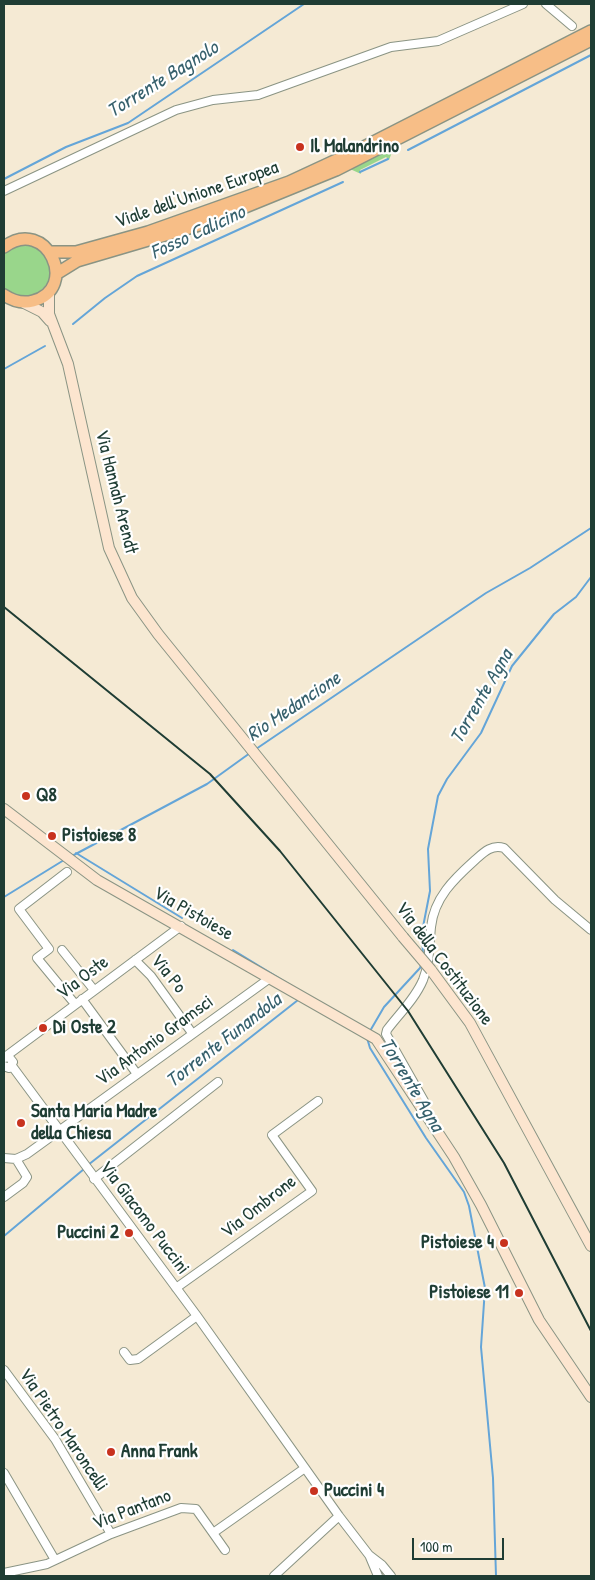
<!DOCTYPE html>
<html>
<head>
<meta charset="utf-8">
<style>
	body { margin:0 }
	#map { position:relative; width:595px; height:1580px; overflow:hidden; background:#f5ead4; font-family:"Patrick Hand",sans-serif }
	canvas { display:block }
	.frame { position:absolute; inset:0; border:5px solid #1f3d34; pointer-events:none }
	.scale { position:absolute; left:412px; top:1538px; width:92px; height:22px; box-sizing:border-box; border:2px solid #1f3d34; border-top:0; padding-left:6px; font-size:15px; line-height:18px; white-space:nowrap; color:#1f3d34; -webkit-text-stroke:4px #fff; paint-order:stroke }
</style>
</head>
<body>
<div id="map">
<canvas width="595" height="1580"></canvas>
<div class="frame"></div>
<div class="scale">100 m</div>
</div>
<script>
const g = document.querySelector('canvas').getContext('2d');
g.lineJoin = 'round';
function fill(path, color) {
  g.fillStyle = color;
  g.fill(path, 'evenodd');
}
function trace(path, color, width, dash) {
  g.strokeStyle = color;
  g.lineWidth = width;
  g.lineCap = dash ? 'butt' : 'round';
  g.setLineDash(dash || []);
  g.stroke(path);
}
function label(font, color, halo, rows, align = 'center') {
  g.font = font + ' "Patrick Hand",sans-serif';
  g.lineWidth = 4.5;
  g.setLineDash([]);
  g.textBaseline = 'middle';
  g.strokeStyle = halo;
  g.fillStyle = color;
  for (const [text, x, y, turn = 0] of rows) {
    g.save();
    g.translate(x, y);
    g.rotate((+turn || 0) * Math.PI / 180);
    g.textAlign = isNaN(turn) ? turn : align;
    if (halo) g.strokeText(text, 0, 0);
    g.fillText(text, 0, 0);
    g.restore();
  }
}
fill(new Path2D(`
	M 394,147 L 389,160 L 386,157 L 360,170 L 361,174 L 350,169 Z
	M 28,244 C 33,246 39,248 42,251 C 69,274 32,314 4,289 L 4,252 L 12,246 Z`), '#99d68b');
trace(new Path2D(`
	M 408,150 L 591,55
	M 360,172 L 388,159
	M 4,179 L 66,147 L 128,123 L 304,4
	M 73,324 L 105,298 L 137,276 L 343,182
	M 4,369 L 45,346
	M 256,749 L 486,593 L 530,568 L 591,528
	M 76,853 L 182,918
	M 72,856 L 207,784 L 250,753
	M 4,897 L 64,860
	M 233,950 L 305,994
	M 423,955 L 422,932 L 430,891 L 428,849 L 438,796 L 447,779 L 481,733 L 512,666 L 554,614 L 576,597 L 591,577
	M 370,1031 L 384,1007 L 420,968 L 421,965
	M 367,1038 L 370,1048 L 426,1138 L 464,1192 L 469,1206 L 485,1288 L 481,1347 L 493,1478 L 496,1576
	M 88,1165 L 298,1000
	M 4,1236 L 84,1169`), '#64a5d8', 2);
const street = new Path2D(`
	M 546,4 L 572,26
	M 4,191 L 176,110 L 213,100 L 258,95 L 391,47 L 438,41 L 523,4
	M 67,872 L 19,909 L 49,949 L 37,958 L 75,1004
	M 62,950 L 94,990
	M 135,960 L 151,976 L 192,1033
	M 82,999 L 137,1074
	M 5,1057 L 181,926
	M 4,1058 L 9,1057 L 13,1062 L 9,1068 L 4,1066
	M 12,1066 L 197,1316 L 339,1516 L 369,1555 L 382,1565 L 391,1576
	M 421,1109 L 424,1101 L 386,1034 L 387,1030 C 399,1014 415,999 423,980 C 430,962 429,946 431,927 C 434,898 454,879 474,861 C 483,853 491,844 504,848 L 555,900 L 591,930
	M 4,1158 L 16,1159 L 27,1154 L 270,978
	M 94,1179 L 218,1082
	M 4,1197 L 23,1183 L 27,1177 L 16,1159
	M 176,1288 L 312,1191 L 272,1135 L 318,1101
	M 124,1352 L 130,1360 L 138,1359 L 197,1316
	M 4,1370 L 55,1439 L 111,1534
	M 4,1473 L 55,1560
	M 213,1533 L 225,1550
	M 370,1557 L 378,1576
	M 4,1573 L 47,1564 L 111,1534 L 181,1508 L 196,1509 L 213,1533 L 305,1468
	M 274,1576 L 339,1516`);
const secondary = new Path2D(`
	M 49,292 L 49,314 L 68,364 L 109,548 L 132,598 L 158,634 L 403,937
	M 24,303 L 42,312 L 50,321
	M 4,809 L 97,880 L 376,1039 L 454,1157 L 481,1205 L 539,1320 L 591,1397
	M 431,970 L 470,1023 L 591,1246`);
const primary = new Path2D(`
	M 4,247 C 47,215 80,289 33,301 C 22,304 13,301 4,295
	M 50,252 L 76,252 L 148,232 L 289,182 L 358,150 L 591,31
	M 56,274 L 77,261 L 206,223 L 336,170 L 591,40`);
trace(street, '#8a9484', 10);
trace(secondary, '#8a9484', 12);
trace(primary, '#8a9484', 14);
trace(street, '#fff', 8);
trace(secondary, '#fce5cf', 10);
trace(primary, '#f7be87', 11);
trace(new Path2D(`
	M 4,607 L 210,774 L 280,851 L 408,1011 L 504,1163 L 591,1331`), '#1f3d34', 2);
const secondaryBridge = new Path2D(`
	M 403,937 L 431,970`);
trace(secondaryBridge, '#8a9484', 12, []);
trace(secondaryBridge, '#fce5cf', 10);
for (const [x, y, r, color] of [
	[300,147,5,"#c8321e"],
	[26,796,5,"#c8321e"],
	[52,836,5,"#c8321e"],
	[43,1028,5,"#c8321e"],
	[21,1123,5,"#c8321e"],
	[129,1233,5,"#c8321e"],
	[504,1243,5,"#c8321e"],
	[519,1293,5,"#c8321e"],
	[111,1452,5,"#c8321e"],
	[314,1491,5,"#c8321e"]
]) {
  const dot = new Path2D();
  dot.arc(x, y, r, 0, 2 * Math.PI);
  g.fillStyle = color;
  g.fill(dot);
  trace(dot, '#fff', 2);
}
label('bold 19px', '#1f3d34', '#fff', [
	["Il Malandrino",310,147],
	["Q8",36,796],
	["Pistoiese 8",62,836],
	["Di Oste 2",53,1028],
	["Santa Maria Madre",31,1112],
	["della Chiesa",31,1134],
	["Puccini 2",119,1233,"right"],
	["Pistoiese 4",494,1243,"right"],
	["Pistoiese 11",509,1293,"right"],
	["Anna Frank",121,1452],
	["Puccini 4",324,1491]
], 'left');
label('19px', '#1f3d34', '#fff', [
	["Viale dell'Unione Europea",197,195,-19],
	["Via Hannah Arendt",116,492,76],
	["Via Pistoiese",193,914,30],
	["Via della Costituzione",444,964,53],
	["Via Po",168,974,51],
	["Via Oste",83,978,-37],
	["Via Antonio Gramsci",155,1041,-36],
	["Via Ombrone",259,1207,-38],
	["Via Giacomo Puccini",144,1218,53],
	["Via Pietro Maroncelli",63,1430,56],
	["Via Pantano",132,1510,-21]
]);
label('italic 20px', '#37616d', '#fff', [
	["Torrente Bagnolo",163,80,-32],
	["Fosso Calicino",198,233,-25],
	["Torrente Agna",482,697,-60],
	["Rio Medancione",294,707,-34],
	["Torrente Funandola",224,1041,-38],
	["Torrente Agna",411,1085,59]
]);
</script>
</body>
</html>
